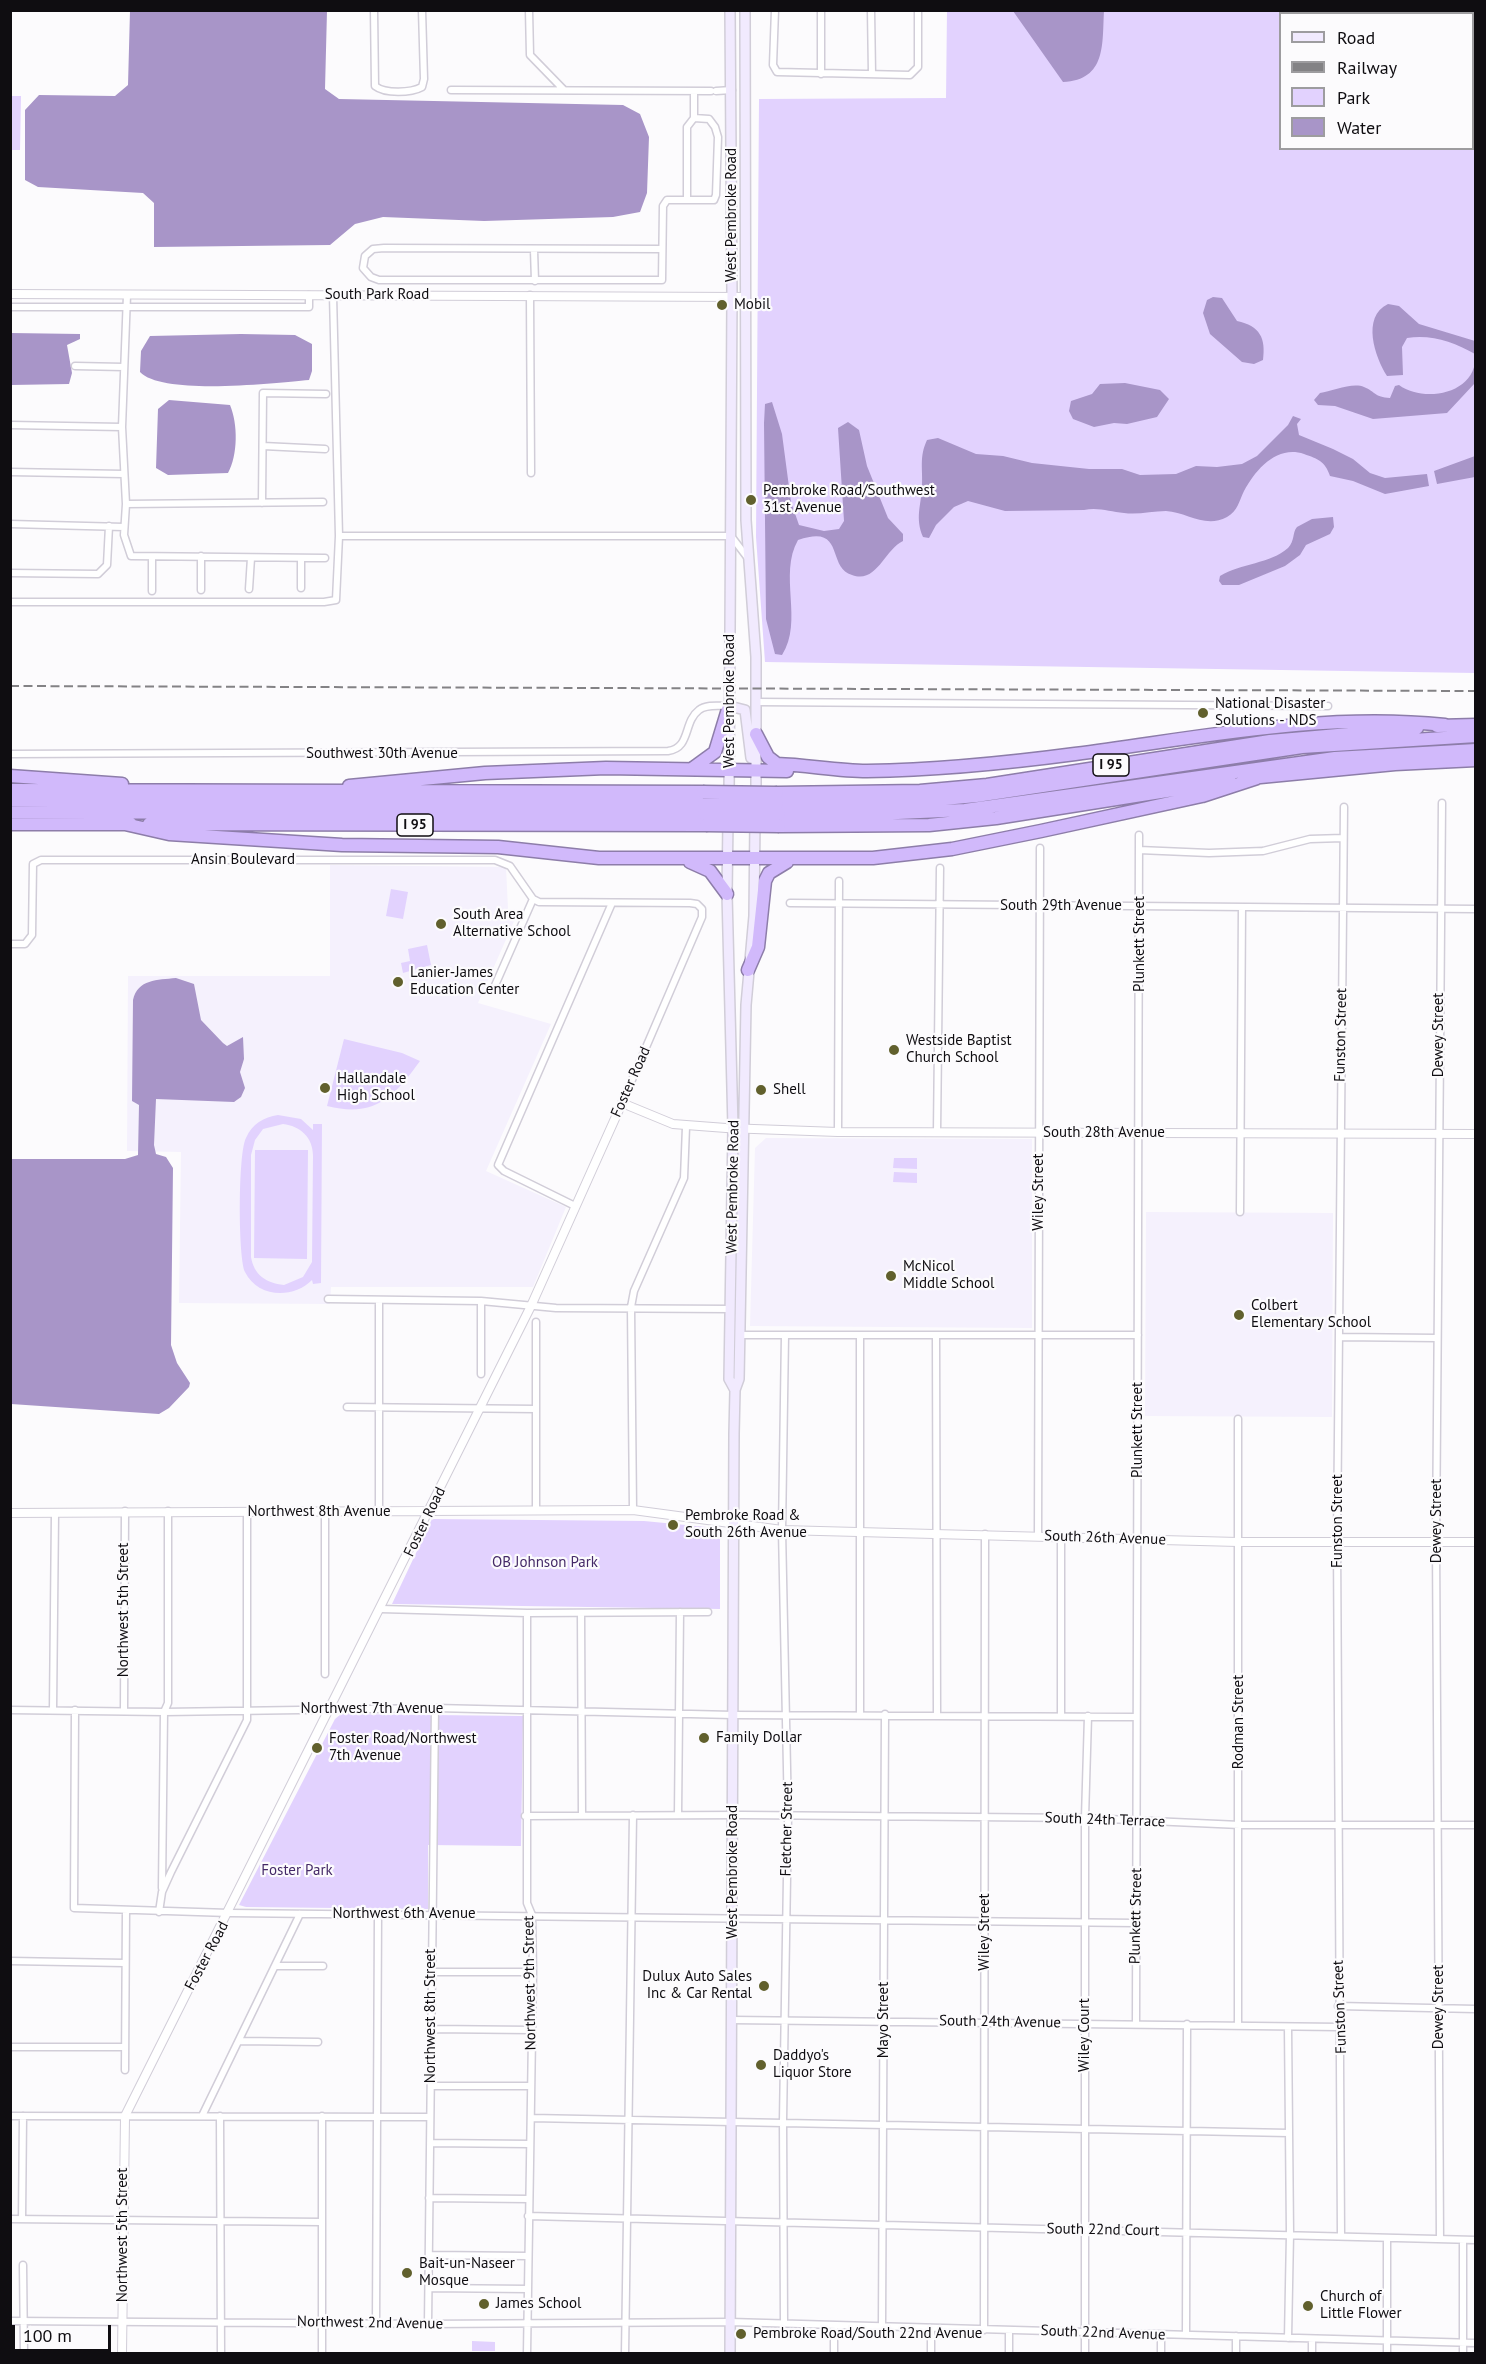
<!DOCTYPE html>
<html>
<head>
<meta charset="utf-8">
<style>
	body { margin:0 }
	#map { position:relative; width:1486px; height:2364px; overflow:hidden; background:#fcfbfd; font-family:"PT Sans",sans-serif }
	canvas { display:block }
	.frame { position:absolute; inset:0; border:12px solid #0f0d11; pointer-events:none }
	.legend { position:absolute; left:1279px; top:12px; width:195px; height:138px; box-sizing:border-box; background:#fcfbfd; border:2px solid #9d9c9f; margin:0; padding:8px 10px; list-style:none; font-size:18px; color:#0f0d11 }
	.legend li { display:flex; align-items:center; gap:12px; height:30px }
	.legend b { width:30px; border:2px solid #9d9c9f }
	.scale { position:absolute; left:12px; top:2325px; width:99px; height:27px; box-sizing:border-box; border:3px solid #0f0d11; border-top:0; padding-left:8px; font-size:18px; line-height:21px; white-space:nowrap; color:#0f0d11; -webkit-text-stroke:4px #fcfbfd; paint-order:stroke }
</style>
</head>
<body>
<div id="map">
<canvas width="1486" height="2364"></canvas>
<div class="frame"></div>
<ul class="legend">
<li><b style="height:8px;background:#f1eafe"></b>Road</li>
<li><b style="height:8px;background:#838285"></b>Railway</li>
<li><b style="height:16px;background:#e2d2fe"></b>Park</li>
<li><b style="height:16px;background:#a895c8"></b>Water</li>
</ul>
<div class="scale">100 m</div>
</div>
<script>
const g = document.querySelector('canvas').getContext('2d');
g.lineJoin = 'round';
function fill(path, color) {
  g.fillStyle = color;
  g.fill(path, 'evenodd');
}
function trace(path, color, width, dash) {
  g.strokeStyle = color;
  g.lineWidth = width;
  g.lineCap = dash ? 'butt' : 'round';
  g.setLineDash(dash || []);
  g.stroke(path);
}
function label(font, color, halo, rows, align = 'center') {
  g.font = font + ' "PT Sans",sans-serif';
  g.lineWidth = 4.5;
  g.setLineDash([]);
  g.textBaseline = 'middle';
  g.strokeStyle = halo;
  g.fillStyle = color;
  for (const [text, x, y, turn = 0] of rows) {
    g.save();
    g.translate(x, y);
    g.rotate((+turn || 0) * Math.PI / 180);
    g.textAlign = isNaN(turn) ? turn : align;
    if (halo) g.strokeText(text, 0, 0);
    g.fillText(text, 0, 0);
    g.restore();
  }
}
fill(new Path2D(`
	M 330,865 L 506,867 L 508,909 L 519,910 L 478,1003 L 551,1024 L 486,1171 L 566,1207 L 533,1287 L 331,1287 L 330,1304 L 179,1303 L 181,1152 L 127,1151 L 128,976 L 330,976 Z
	M 766,1138 L 1032,1139 L 1032,1328 L 750,1326 L 755,1148 Z
	M 1146,1212 L 1333,1213 L 1332,1417 L 1145,1416 Z`), '#f5f1fd');
fill(new Path2D(`
	M 947,11 L 1475,11 L 1475,673 L 765,662 L 756,537 L 759,99 L 946,98 ZM 1280,14 L 1472,14 L 1472,148 L 1280,148 Z
	M 11,96 L 21,96 L 20,150 L 11,150 Z
	M 391,889 L 408,892 L 403,919 L 386,916 Z
	M 427,945 L 431,965 L 403,973 L 401,963 L 410,961 L 408,949 Z
	M 344,1039 L 402,1053 L 420,1061 C 394,1097 375,1118 327,1106 Z
	M 278,1115 L 301,1119 L 313,1130 L 313,1124 L 322,1124 L 321,1283 L 313,1284 L 312,1280 C 293,1299 258,1298 245,1272 C 238,1257 238,1152 246,1138 C 252,1124 264,1117 278,1115 ZM 283,1124 C 300,1126 313,1137 313,1156 L 312,1262 L 303,1277 L 284,1285 C 266,1283 254,1275 251,1257 L 251,1155 L 255,1140 L 263,1129 Z
	M 255,1150 L 308,1150 L 307,1259 L 254,1258 Z
	M 894,1158 L 917,1158 L 917,1169 L 893,1168 Z
	M 894,1172 L 917,1173 L 917,1183 L 893,1182 Z
	M 432,1519 L 644,1521 L 717,1528 L 720,1538 L 720,1609 L 392,1604 Z
	M 341,1714 L 523,1716 L 521,1846 L 428,1845 L 428,1909 L 246,1907 L 239,1905 L 335,1719 Z
	M 472,2341 L 495,2342 L 495,2351 L 472,2351 Z`), '#e2d2fe');
fill(new Path2D(`
	M 130,11 L 327,11 L 325,89 L 339,99 L 623,105 L 640,114 L 649,137 L 647,193 L 640,212 L 613,217 L 484,221 L 383,217 L 355,224 L 330,245 L 154,247 L 154,203 L 143,193 L 38,187 L 25,180 L 25,110 L 39,95 L 115,96 L 128,85 Z
	M 1013,11 L 1104,11 C 1102,43 1107,80 1063,82 Z
	M 1213,297 L 1222,298 L 1237,321 C 1260,326 1266,338 1263,360 L 1254,364 L 1242,362 L 1210,334 L 1203,313 L 1207,300 Z
	M 1388,304 L 1399,306 L 1419,324 L 1475,341 L 1475,383 L 1447,413 L 1373,419 L 1335,406 L 1318,405 L 1314,400 L 1320,393 C 1332,391 1353,382 1364,387 C 1376,392 1374,397 1390,398 L 1395,386 L 1399,385 C 1425,404 1479,393 1475,354 C 1454,342 1431,334 1407,338 L 1402,347 L 1403,375 L 1387,376 C 1375,357 1361,317 1388,304 Z
	M 11,333 L 80,334 L 80,339 L 67,345 L 72,373 L 69,384 L 11,385 Z
	M 241,334 L 295,335 L 312,344 L 312,371 L 309,380 C 274,383 163,396 140,372 L 141,351 L 150,336 Z
	M 1125,383 L 1160,390 L 1169,399 L 1157,417 L 1127,424 L 1114,423 L 1094,427 L 1073,419 L 1069,411 L 1071,401 L 1092,394 L 1100,384 Z
	M 169,400 L 230,405 C 238,424 238,455 228,473 L 168,475 L 156,468 L 158,409 Z
	M 772,402 L 782,434 L 791,502 L 799,525 L 824,531 L 839,529 L 844,521 L 838,428 L 848,422 L 859,430 L 867,466 L 888,518 L 903,534 L 903,541 C 884,550 877,584 852,575 C 826,567 846,523 798,540 C 778,575 804,621 782,655 L 775,654 L 766,619 L 764,423 L 765,404 Z
	M 1293,416 L 1301,419 L 1297,424 L 1299,435 L 1333,449 L 1353,459 L 1370,473 L 1385,478 L 1427,474 L 1429,486 L 1385,494 L 1353,481 L 1330,476 C 1325,461 1318,459 1304,454 C 1277,445 1256,469 1244,491 C 1239,501 1238,511 1227,517 C 1205,529 1187,512 1166,511 C 1152,511 1138,515 1124,513 C 1110,512 1099,507 1084,510 L 1005,511 L 968,501 L 954,507 L 936,525 L 929,538 L 923,537 C 915,518 921,506 922,487 C 923,469 919,457 927,440 L 938,438 L 976,454 L 1003,456 L 1032,463 L 1089,469 L 1122,469 L 1140,475 L 1176,474 L 1196,466 L 1217,467 L 1242,464 L 1257,456 L 1288,425 Z
	M 1475,456 L 1475,477 L 1437,484 L 1434,471 Z
	M 1333,517 L 1334,527 L 1330,534 L 1306,545 L 1300,555 L 1285,566 L 1239,585 L 1222,585 L 1219,581 L 1220,576 C 1241,563 1270,564 1288,548 C 1295,541 1292,533 1297,527 L 1312,519 Z
	M 176,978 L 194,984 L 201,1020 L 223,1043 L 227,1046 L 243,1037 L 244,1059 L 240,1072 L 245,1088 L 241,1097 L 234,1102 L 156,1099 L 154,1145 L 156,1154 L 166,1157 L 173,1168 L 171,1345 L 177,1363 L 190,1383 L 189,1387 L 169,1408 L 159,1414 L 11,1404 L 11,1159 L 125,1159 L 138,1155 L 139,1105 L 132,1101 L 133,1000 C 138,979 157,980 176,978 Z`), '#a895c8');
const minor = new Path2D(`
	M 374,10 L 375,86 C 385,94 411,93 422,87 L 424,79 L 422,10
	M 529,10 L 530,55 L 564,90
	M 775,10 L 773,65 L 777,72 L 910,75 L 918,67 L 918,10
	M 821,10 L 821,74
	M 871,10 L 872,74
	M 451,90 L 711,91
	M 694,91 L 694,118
	M 716,91 L 732,90
	M 687,200 L 687,127 L 694,118
	M 662,249 L 384,248 L 373,249 L 365,256 L 363,268 L 371,277 L 379,280 L 662,280 L 663,206 L 667,200 L 714,200 L 716,195 L 718,137 L 715,127 L 709,119 L 694,118
	M 534,250 L 535,281
	M 127,295 L 122,427 L 126,504 L 124,535 L 131,556 L 325,558
	M 530,295 L 531,473
	M 10,307 L 309,307 L 309,295
	M 75,366 L 124,367
	M 10,425 L 122,427
	M 263,446 L 325,449
	M 10,472 L 124,474
	M 262,503 L 263,393 L 326,394
	M 126,504 L 323,502
	M 10,524 L 124,527
	M 339,536 L 731,536 L 747,557
	M 10,573 L 98,574 L 107,565 L 109,526
	M 301,588 L 301,558
	M 249,589 L 251,558
	M 201,590 L 201,556
	M 152,591 L 152,557
	M 10,602 L 324,602 L 336,600 L 339,536 L 333,295
	M 756,702 L 1328,706
	M 10,754 L 668,751 C 691,748 683,722 699,710 C 706,704 719,706 728,706
	M 1139,850 L 1209,853 L 1263,851 L 1310,839 L 1343,838
	M 533,899 L 539,902 L 690,903 L 697,904 L 702,909 L 702,917 L 622,1103
	M 790,903 L 1476,909
	M 10,944 L 25,944 L 32,935 L 33,864 L 41,860 L 495,860 L 510,866 L 533,899
	M 493,990 L 533,899
	M 838,1132 L 839,881
	M 937,1132 L 940,868
	M 575,1206 L 504,1171 L 498,1165 L 612,903
	M 1240,1212 L 1242,907
	M 328,1299 L 481,1301 L 556,1308 L 731,1309
	M 481,1301 L 481,1374
	M 740,1335 L 1138,1335
	M 936,1336 L 937,1715
	M 1339,1337 L 1437,1338
	M 347,1407 L 536,1409
	M 1238,1419 L 1238,2025
	M 536,1510 L 536,1322
	M 633,1510 L 631,1307 L 634,1291 L 684,1178 L 686,1127
	M 379,1511 L 379,1300
	M 1038,1535 L 1040,848
	M 381,1609 L 527,1613 L 708,1612
	M 581,1613 L 582,1815
	M 325,1674 L 325,1512
	M 10,1710 L 164,1712 L 435,1708 L 733,1715 L 1136,1717
	M 53,1710 L 55,1513
	M 75,1710 L 74,1908 L 229,1913 L 1136,1923
	M 124,1710 L 125,1511
	M 860,1714 L 860,1336
	M 1061,1716 L 1061,1536
	M 678,1815 L 680,1612
	M 525,1816 L 742,1815 L 1085,1818 L 1240,1825 L 1476,1825
	M 162,1888 L 164,1712 L 168,1703 L 168,1511
	M 159,1912 L 162,1892 L 171,1872 L 247,1720 L 247,1512
	M 10,1961 L 125,1963
	M 277,1966 L 323,1966
	M 431,1972 L 533,1972
	M 1338,2006 L 1476,2009
	M 732,2020 L 1340,2027
	M 1136,2024 L 1139,835
	M 430,2029 L 532,2030
	M 240,2041 L 318,2042
	M 10,2047 L 125,2047
	M 125,2070 L 126,1910
	M 431,2086 L 531,2086
	M 10,2116 L 430,2117
	M 202,2116 L 300,1914
	M 220,2116 L 221,2354
	M 322,2116 L 322,2354
	M 531,2118 L 1289,2133
	M 430,2143 L 530,2144
	M 429,2198 L 529,2199
	M 528,2216 L 1476,2240
	M 10,2219 L 322,2222
	M 22,2219 L 23,2116
	M 1341,2235 L 1337,1541 L 1344,807
	M 1440,2239 L 1436,1541 L 1442,803
	M 430,2255 L 528,2256
	M 23,2265 L 24,2354
	M 429,2288 L 528,2289
	M 10,2321 L 428,2324 L 730,2322 L 1476,2343
	M 376,2323 L 378,1914
	M 784,2323 L 783,2121 L 788,1816 L 782,1530 L 785,1335
	M 428,2324 L 435,1708
	M 834,2325 L 834,2354
	M 882,2326 L 885,1714
	M 984,2330 L 985,1534
	M 1186,2335 L 1187,2024
	M 1236,2336 L 1236,2354
	M 1288,2338 L 1290,2234 L 1288,2027
	M 527,2354 L 533,1972 L 532,1915 L 527,1903 L 527,1613
	M 625,2354 L 633,1815
	M 931,2354 L 931,2328
	M 1009,2354 L 1009,2331
	M 1085,2354 L 1085,1818 L 1088,1716
	M 1161,2354 L 1161,2335
	M 1312,2354 L 1312,2339
	M 1387,2354 L 1387,2238
	M 1463,2354 L 1463,2240`);
const tertiary = new Path2D(`
	M 10,294 L 744,297
	M 10,1513 L 633,1510 L 782,1530 L 1238,1542 L 1476,1542
	M 122,2354 L 125,2116 L 531,1306 L 622,1103 L 673,1124 L 726,1128 L 838,1132 L 1476,1134`);
const secondary = new Path2D(`
	M 745,10 L 746,520 L 756,657 L 756,797
	M 729,706 L 745,710 L 751,758
	M 729,797 L 732,297 L 730,10
	M 728,820 L 727,894 L 733,1128 L 729,1379 L 735,1390
	M 730,2354 L 734,1434 L 735,1390 L 739,1379 L 746,1005 L 754,916 L 755,819`);
const motorway = new Path2D(`
	M 1437,726 L 1476,725
	M 756,734 L 768,757 L 777,764 C 808,765 837,771 867,771 C 937,770 1007,763 1075,754 C 1199,738 1320,712 1445,725
	M 693,768 L 715,752 L 729,706
	M 10,776 L 122,784
	M 1250,778 L 1395,764 L 1476,760
	M 349,786 L 485,773 L 606,768 L 787,771
	M 10,790 L 703,792
	M 777,793 L 920,791 L 987,785 L 1270,741 L 1417,728
	M 10,800 L 704,804
	M 777,804 L 911,802 L 976,796 L 1302,747 L 1476,736
	M 10,812 L 704,814
	M 779,814 L 875,814 L 965,810 L 1335,758 L 1476,750
	M 10,824 L 131,824
	M 125,824 L 169,834 L 342,845 L 498,847 L 599,858 L 873,858 L 952,849 L 1041,831 L 1202,796 L 1257,778
	M 149,824 L 706,825
	M 779,826 L 929,825 L 996,818 L 1230,781
	M 690,862 L 710,871 L 727,894
	M 748,970 L 758,947 L 765,881 L 769,873 L 787,862`);
trace(minor, '#d1cdd8', 9);
trace(tertiary, '#d1cdd8', 10);
trace(secondary, '#d1cdd8', 12);
trace(motorway, '#8d7da9', 15);
trace(minor, '#fff', 6);
trace(tertiary, '#fff', 8);
trace(secondary, '#f1eafe', 9);
trace(motorway, '#d1b9fb', 12);
trace(new Path2D(`
	M 10,686 L 1476,691`), '#838285', 2, [9, 4.5]);
const motorwayBridge = new Path2D(`
	M 703,792 L 777,793
	M 704,804 L 777,804
	M 704,814 L 779,814
	M 706,825 L 779,826`);
trace(motorwayBridge, '#8d7da9', 15, []);
trace(motorwayBridge, '#d1b9fb', 12);
for (const [x, y, r, color] of [
	[722,305,6,"#61602d"],
	[751,500,6,"#61602d"],
	[1203,713,6,"#61602d"],
	[441,924,6,"#61602d"],
	[398,982,6,"#61602d"],
	[894,1050,6,"#61602d"],
	[325,1088,6,"#61602d"],
	[761,1090,6,"#61602d"],
	[891,1276,6,"#61602d"],
	[1239,1315,6,"#61602d"],
	[673,1525,6,"#61602d"],
	[704,1738,6,"#61602d"],
	[317,1748,6,"#61602d"],
	[764,1986,6,"#61602d"],
	[761,2065,6,"#61602d"],
	[407,2273,6,"#61602d"],
	[484,2304,6,"#61602d"],
	[1308,2306,6,"#61602d"],
	[741,2334,6,"#61602d"]
]) {
  const dot = new Path2D();
  dot.arc(x, y, r, 0, 2 * Math.PI);
  g.fillStyle = color;
  g.fill(dot);
  trace(dot, '#fcfbfd', 2);
}
for (const [x, y, w] of [
	[1111,765,36],
	[415,825,36]
]) {
  const box = new Path2D();
  box.roundRect(x - w / 2, y - 11, w, 22, 4.5);
  g.fillStyle = '#fcfbfd';
  g.fill(box);
  trace(box, '#0f0d11', 1.5);
}
label('bold 14px', '#0f0d11', null, [
	["I 95",1111,765],
	["I 95",415,825]
]);
label('15px', '#0f0d11', '#fcfbfd', [
	["West Pembroke Road",732,215,-90],
	["South Park Road",377,295],
	["West Pembroke Road",730,701,-90],
	["Southwest 30th Avenue",382,754],
	["Ansin Boulevard",243,860],
	["South 29th Avenue",1061,906],
	["Plunkett Street",1140,944,-90],
	["Funston Street",1341,1035,-89],
	["Dewey Street",1439,1035,-90],
	["Foster Road",631,1082,-66],
	["South 28th Avenue",1104,1133],
	["West Pembroke Road",733,1187,-89],
	["Wiley Street",1039,1192,-90],
	["Plunkett Street",1138,1430,-90],
	["Northwest 8th Avenue",319,1512],
	["Funston Street",1338,1521,-90],
	["Dewey Street",1437,1521,-90],
	["Foster Road",425,1522,-64],
	["South 26th Avenue",1105,1538,2],
	["Northwest 5th Street",124,1610,-90],
	["Northwest 7th Avenue",372,1709],
	["Rodman Street",1239,1722,-90],
	["South 24th Terrace",1105,1820,2],
	["Fletcher Street",787,1829,-89],
	["West Pembroke Road",733,1872,-90],
	["Northwest 6th Avenue",404,1914],
	["Plunkett Street",1136,1916,-89],
	["Wiley Street",985,1932,-90],
	["Foster Road",207,1956,-62],
	["Northwest 9th Street",530,1983,-91],
	["Funston Street",1340,2007,-92],
	["Dewey Street",1439,2007,-90],
	["Northwest 8th Street",431,2016,-90],
	["Mayo Street",884,2020,-90],
	["South 24th Avenue",1000,2022,1],
	["Wiley Court",1085,2035,-90],
	["South 22nd Court",1103,2230,1],
	["Northwest 5th Street",123,2235,-90],
	["Northwest 2nd Avenue",370,2323,1],
	["South 22nd Avenue",1103,2333,2]
]);
label('15px', '#0f0d11', '#fcfbfd', [
	["Mobil",734,305],
	["Pembroke Road/Southwest",763,491],
	["31st Avenue",763,508],
	["National Disaster",1215,704],
	["Solutions - NDS",1215,721],
	["South Area",453,915],
	["Alternative School",453,932],
	["Lanier-James",410,973],
	["Education Center",410,990],
	["Westside Baptist",906,1041],
	["Church School",906,1058],
	["Hallandale",337,1079],
	["High School",337,1096],
	["Shell",773,1090],
	["McNicol",903,1267],
	["Middle School",903,1284],
	["Colbert",1251,1306],
	["Elementary School",1251,1323],
	["Pembroke Road &",685,1516],
	["South 26th Avenue",685,1533],
	["Family Dollar",716,1738],
	["Foster Road/Northwest",329,1739],
	["7th Avenue",329,1756],
	["Dulux Auto Sales",752,1977,"right"],
	["Inc & Car Rental",752,1994,"right"],
	["Daddyo's",773,2056],
	["Liquor Store",773,2073],
	["Bait-un-Naseer",419,2264],
	["Mosque",419,2281],
	["Church of",1320,2297],
	["Little Flower",1320,2314],
	["James School",496,2304],
	["Pembroke Road/South 22nd Avenue",753,2334]
], 'left');
label('15px', '#442967', '#fcfbfd', [
	["OB Johnson Park",545,1563],
	["Foster Park",297,1871]
]);
</script>
</body>
</html>
